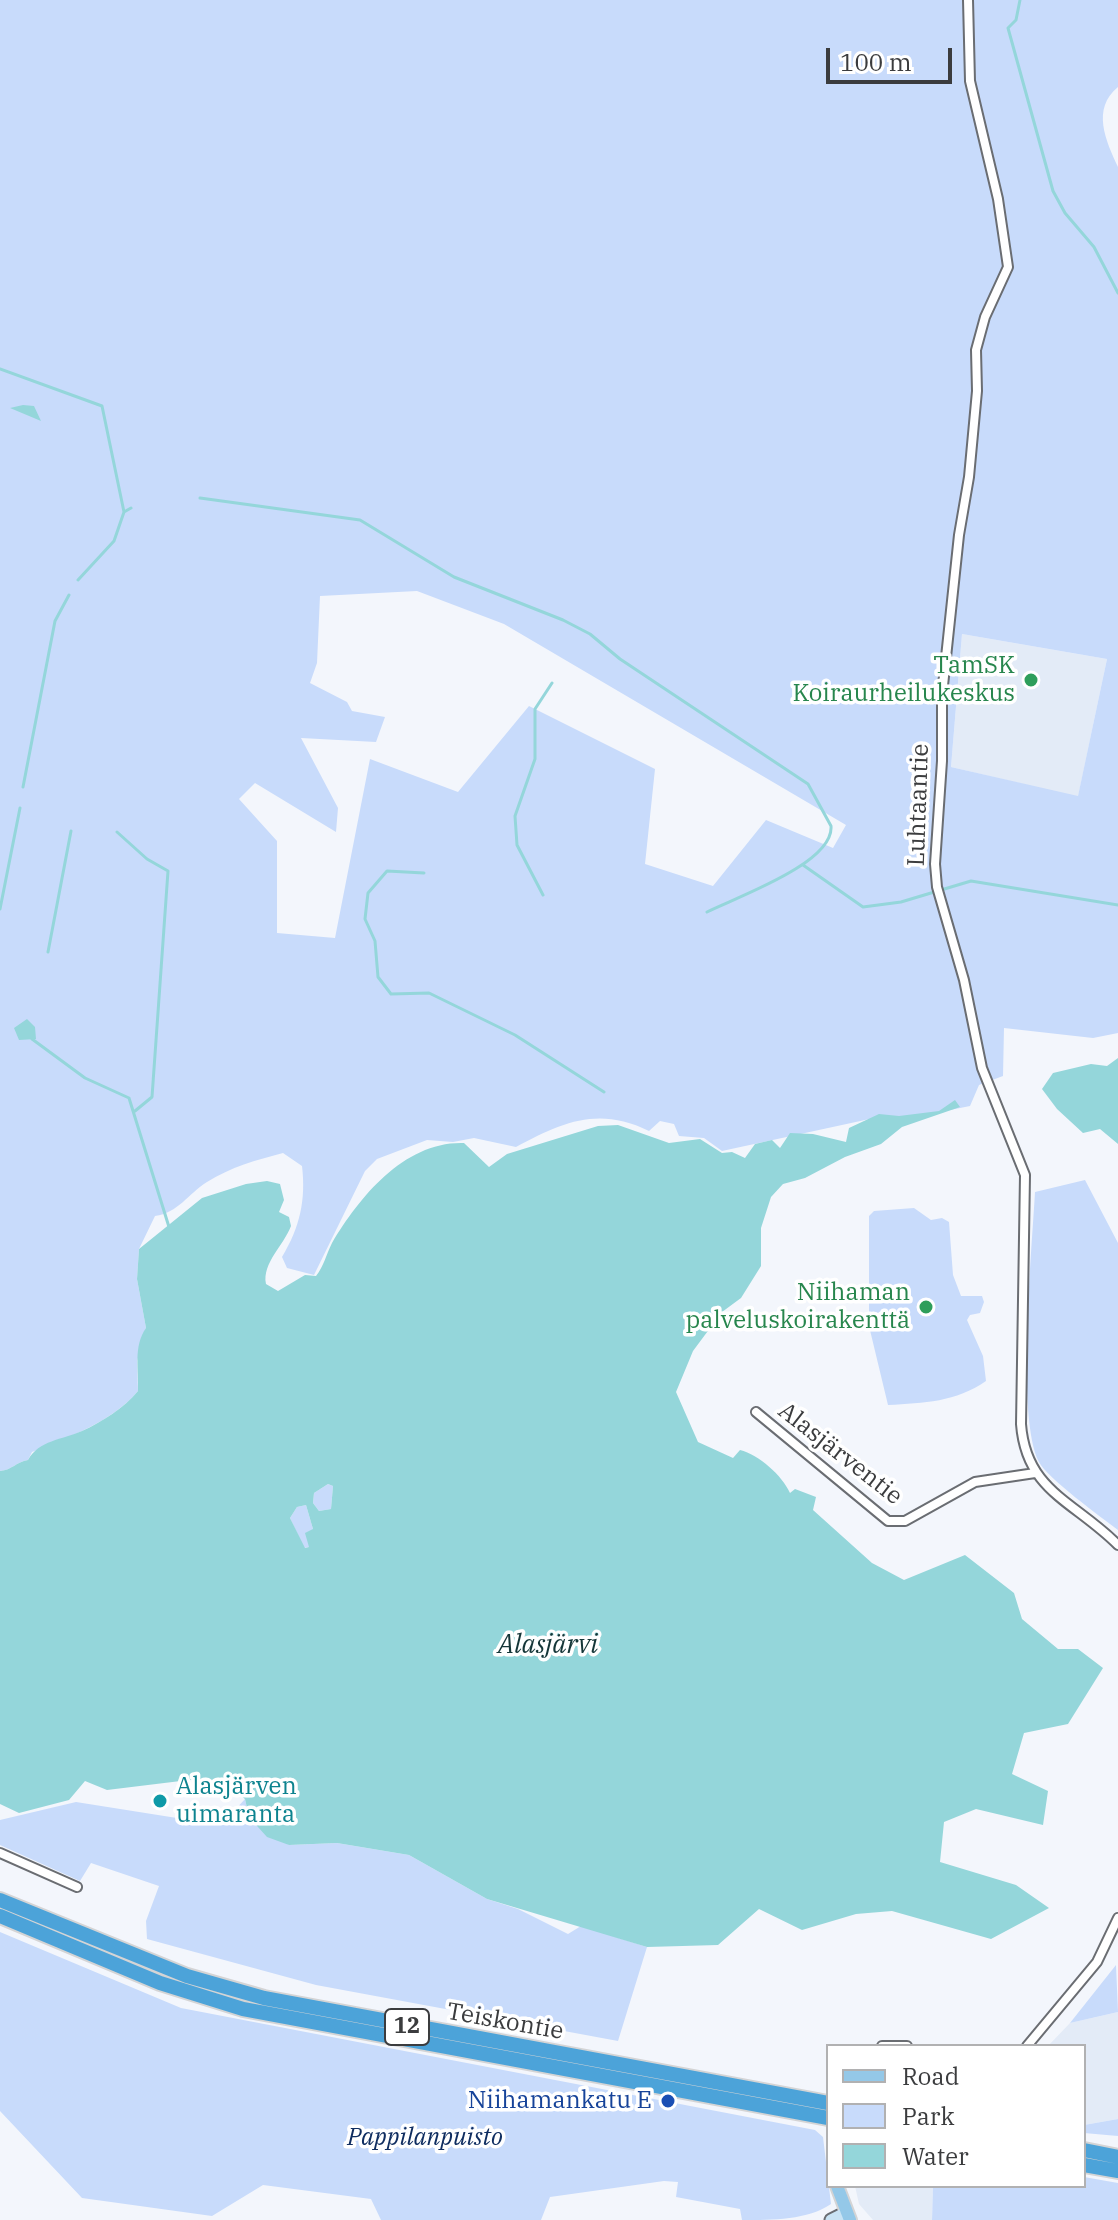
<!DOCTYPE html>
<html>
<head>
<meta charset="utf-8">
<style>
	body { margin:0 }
	#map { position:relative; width:1118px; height:2220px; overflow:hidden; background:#f3f6fc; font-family:"IBM Plex Serif",serif }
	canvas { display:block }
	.legend { position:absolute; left:826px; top:2044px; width:260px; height:144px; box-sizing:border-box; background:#fff; border:2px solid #b1b1b2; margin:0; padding:10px 14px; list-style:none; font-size:24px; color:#3b3c3e }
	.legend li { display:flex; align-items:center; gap:16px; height:40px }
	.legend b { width:40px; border:2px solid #b1b1b2 }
	.scale { position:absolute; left:826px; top:48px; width:126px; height:36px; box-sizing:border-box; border:4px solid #3b3c3e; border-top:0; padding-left:10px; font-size:24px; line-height:28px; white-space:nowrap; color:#3b3c3e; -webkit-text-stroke:6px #fff; paint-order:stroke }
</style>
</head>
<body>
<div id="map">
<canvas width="1118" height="2220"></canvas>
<ul class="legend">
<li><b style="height:10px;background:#94c8e8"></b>Road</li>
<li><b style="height:22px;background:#c8dbfb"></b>Park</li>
<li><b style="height:22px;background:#94d6da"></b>Water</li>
</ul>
<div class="scale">100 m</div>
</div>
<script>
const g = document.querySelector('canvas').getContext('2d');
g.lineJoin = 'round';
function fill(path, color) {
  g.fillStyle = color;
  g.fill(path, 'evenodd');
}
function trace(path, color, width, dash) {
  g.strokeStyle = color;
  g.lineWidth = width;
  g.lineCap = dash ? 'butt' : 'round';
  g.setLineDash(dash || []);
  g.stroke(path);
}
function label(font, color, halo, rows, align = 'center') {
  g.font = font + ' "IBM Plex Serif",serif';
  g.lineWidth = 7;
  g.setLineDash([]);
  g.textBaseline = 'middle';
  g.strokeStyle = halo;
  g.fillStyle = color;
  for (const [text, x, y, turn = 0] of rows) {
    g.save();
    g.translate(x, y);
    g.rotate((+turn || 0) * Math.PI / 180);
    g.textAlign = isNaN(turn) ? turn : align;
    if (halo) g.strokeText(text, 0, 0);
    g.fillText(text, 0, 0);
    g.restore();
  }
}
fill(new Path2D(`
	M 962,634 L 1107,659 L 1078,797 L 951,767 Z
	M 1118,2012 L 1118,2119 L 1084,2125 L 1084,2046 L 1048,2046 L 1070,2023 Z
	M 855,2186 L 933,2186 L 932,2220 L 873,2220 L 859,2204 Z`), '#e3ebf7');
fill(new Path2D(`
	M 0,0 L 1118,0 L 1118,87 C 1091,109 1106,141 1118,167 L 1118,1033 L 1093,1038 L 1004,1028 L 1003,1076 L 979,1085 L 970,1106 L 895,1121 L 888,1115 L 722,1151 L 704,1138 L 679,1136 L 674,1124 L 660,1121 L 649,1131 C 599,1106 562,1122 516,1147 L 474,1138 L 453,1142 L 427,1140 L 377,1159 L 365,1171 L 314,1275 L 287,1268 L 282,1257 C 300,1227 306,1200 302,1166 L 283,1153 C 256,1160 231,1167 207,1182 C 188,1194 178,1213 155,1216 L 139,1249 L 137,1279 L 146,1328 L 137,1361 L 138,1391 C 112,1422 69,1437 32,1452 L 28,1460 C 16,1462 12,1470 0,1471 ZM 417,591 L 504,624 L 846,825 L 833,848 L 766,820 L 713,886 L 645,864 L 655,769 L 529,706 L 458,792 L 370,759 L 335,938 L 277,933 L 277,841 L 239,799 L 255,783 L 336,832 L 338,808 L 301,738 L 376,742 L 385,717 L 352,711 L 347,702 L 310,683 L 317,663 L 320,596 ZM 962,634 L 1107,659 L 1078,796 L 951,767 Z
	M 1085,1180 L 1118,1243 L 1118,1530 C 1101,1517 1047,1478 1039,1462 C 1016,1418 1032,1248 1035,1192 Z
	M 914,1208 L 931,1220 L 942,1218 L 949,1222 L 953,1275 L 961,1296 L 982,1296 L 984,1302 L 980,1313 L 970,1315 L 967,1320 L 983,1356 L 986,1381 C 956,1402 924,1403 888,1405 L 869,1326 L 869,1216 L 874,1211 Z
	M 328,1484 L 333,1486 L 331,1509 L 319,1511 L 313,1503 L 314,1493 Z
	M 306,1505 L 313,1529 L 309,1547 L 304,1548 L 290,1518 L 297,1507 Z
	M 245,1799 L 249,1817 L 289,1845 L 337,1843 L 409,1855 L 487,1899 L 518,1909 L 568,1934 L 581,1926 L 647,1947 L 618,2041 L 316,1985 L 147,1939 L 146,1921 L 159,1886 L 91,1863 L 80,1881 L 0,1845 L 0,1820 L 76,1802 L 221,1825 Z
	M 0,1932 L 181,2008 L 815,2130 L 823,2137 L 831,2204 C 808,2220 773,2220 742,2220 L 740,2209 L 676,2197 L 678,2182 L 664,2181 L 550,2197 L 541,2220 L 381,2220 L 371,2199 L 263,2185 L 212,2216 L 82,2198 L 0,2111 Z
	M 1116,1965 L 1118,2012 L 1070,2023 Z
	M 1118,2119 L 1118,2136 L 1084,2133 L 1084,2125 Z
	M 1084,2177 L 1118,2183 L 1118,2220 L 932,2220 L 933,2186 L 1084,2186 Z`), '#c8dbfb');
fill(new Path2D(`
	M 23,405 L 34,406 L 41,421 L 10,408 Z
	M 27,1019 L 35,1027 L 36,1039 L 19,1040 L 14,1028 Z
	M 1118,1058 L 1118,1144 L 1100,1129 L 1083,1133 L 1057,1109 L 1042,1089 L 1053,1073 L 1091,1064 L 1107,1066 Z
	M 955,1100 L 960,1107 L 902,1127 L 881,1144 L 845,1157 L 805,1178 L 783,1184 L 771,1197 L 761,1228 L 761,1266 L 741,1298 L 722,1312 L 693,1351 L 676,1392 L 698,1442 L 733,1458 L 740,1450 C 759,1455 782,1475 790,1493 L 795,1489 L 816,1497 L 813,1510 L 872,1563 L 904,1580 L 965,1555 L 1014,1593 L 1022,1619 L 1058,1649 L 1078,1649 L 1103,1668 L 1068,1724 L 1024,1733 L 1012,1774 L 1048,1791 L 1043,1825 L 976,1809 L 944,1822 L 940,1862 L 1016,1885 L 1049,1908 L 991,1939 L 892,1911 L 856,1914 L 802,1930 L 759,1909 L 718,1945 L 647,1947 L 487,1899 L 409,1855 L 337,1843 L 289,1845 L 267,1837 L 249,1817 L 245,1799 L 236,1792 L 197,1779 L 107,1790 L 85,1781 L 69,1800 L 19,1813 L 0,1804 L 0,1471 C 12,1470 16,1462 28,1460 C 39,1440 62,1440 82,1431 C 102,1422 124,1408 138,1391 C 139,1369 133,1347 146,1328 L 137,1279 L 139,1249 L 202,1198 L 246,1184 L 267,1181 L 280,1184 L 284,1200 L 279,1212 L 289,1217 L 291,1226 C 284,1245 262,1263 266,1284 L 278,1291 L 305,1275 L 316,1276 C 324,1266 326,1255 332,1243 C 360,1196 405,1141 464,1143 L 489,1167 L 507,1154 L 598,1126 L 618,1125 L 669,1143 L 700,1139 L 722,1153 L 732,1152 L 745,1158 L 755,1144 L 772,1140 L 780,1148 L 790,1133 L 813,1134 L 846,1142 L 849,1128 L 879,1114 L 899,1116 L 939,1111 ZM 328,1484 L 333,1486 L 331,1509 L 319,1511 L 313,1503 L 314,1493 ZM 306,1505 L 313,1529 L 305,1533 L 309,1547 L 305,1548 L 290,1518 L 297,1507 Z`), '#94d6da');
trace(new Path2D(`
	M 1020,0 L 1016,20 L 1008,28 L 1053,191 L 1065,213 L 1094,247 L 1118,293
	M 0,369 L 102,406 L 124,512
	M 200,498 L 360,520 L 454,577 L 563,620 L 590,634 L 620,659 L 808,784 L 831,826 C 834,863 737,897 707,912
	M 78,580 L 114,541 L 124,512 L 131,508
	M 23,787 L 55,621 L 69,595
	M 117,832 L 147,859 L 168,871 L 152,1097 L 135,1111
	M 803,865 L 863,907 L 901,902 L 971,881 L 1118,905
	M 424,873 L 387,871 L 368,893 L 365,919 L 375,941 L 378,977 L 391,994 L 429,993 L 515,1035 L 604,1092
	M 543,895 L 517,845 L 515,816 L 535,759 L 535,709 L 552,683
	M 0,909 L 20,808
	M 48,952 L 71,831
	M 32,1039 L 85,1078 L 129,1098 L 169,1227`), '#94d6da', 3);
const street = new Path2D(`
	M 968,0 L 970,81 L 998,199 L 1008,267 L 985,317 L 976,350 L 977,391 L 969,477 L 959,535 L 942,695 L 942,761 L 935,864 L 937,887 L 964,980 L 982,1068 L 1025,1175 L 1021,1424 C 1026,1491 1074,1501 1118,1545
	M 756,1412 L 888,1521 L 905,1521 L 975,1482 L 1035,1473
	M 0,1853 L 77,1887
	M 882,2046 L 907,2046
	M 1027,2046 L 1097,1962 L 1118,1918`);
const secondary = new Path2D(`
	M 831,2220 L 845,2213`);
const primary = new Path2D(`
	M 837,2186 L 850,2220`);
const highway = new Path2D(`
	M 0,1900 L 187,1976 L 264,1998 L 828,2103
	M 0,1916 L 160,1983 L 243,2009 L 828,2118
	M 1084,2150 L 1118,2157
	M 1084,2165 L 1118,2171`);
trace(street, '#6a6d72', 12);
trace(secondary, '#6a6d72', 15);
trace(primary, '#d4d4d5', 16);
trace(highway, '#d4d4d5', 18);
trace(street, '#fff', 8);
trace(secondary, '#c9e3f4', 11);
trace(primary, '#94c8e8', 12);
trace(highway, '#4ca3d9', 14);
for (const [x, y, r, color] of [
	[1031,680,8,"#2e9e5b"],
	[926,1307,8,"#2e9e5b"],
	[160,1801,8,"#0f9aa8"],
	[668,2101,8,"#1a4fb4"]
]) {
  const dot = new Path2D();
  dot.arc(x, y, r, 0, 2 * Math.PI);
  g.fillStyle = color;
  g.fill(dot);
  trace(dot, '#fff', 3);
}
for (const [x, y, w] of [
	[407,2027,44]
]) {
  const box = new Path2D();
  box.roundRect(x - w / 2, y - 18, w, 36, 6);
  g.fillStyle = '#fff';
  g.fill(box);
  trace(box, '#3b3c3e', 2);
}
label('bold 22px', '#3b3c3e', null, [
	["12",407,2027]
]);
label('24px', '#27864d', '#fff', [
	["TamSK",1015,666],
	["Koiraurheilukeskus",1015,694],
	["Niihaman",910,1293],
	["palveluskoirakenttä",910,1321]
], 'right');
label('24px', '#3b3c3e', '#fff', [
	["Luhtaantie",919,805,-88],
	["Alasjärventie",840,1454,38],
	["Teiskontie",505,2022,10]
]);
label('24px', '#0d838f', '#fff', [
	["Alasjärven",176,1787],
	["uimaranta",176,1815]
], 'left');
label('24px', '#164399', '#fff', [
	["Niihamankatu E",652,2101]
], 'right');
label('italic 24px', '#0f2d60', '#fff', [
	["Pappilanpuisto",425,2138]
]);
label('italic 26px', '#153638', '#fff', [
	["Alasjärvi",548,1645]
]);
</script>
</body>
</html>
